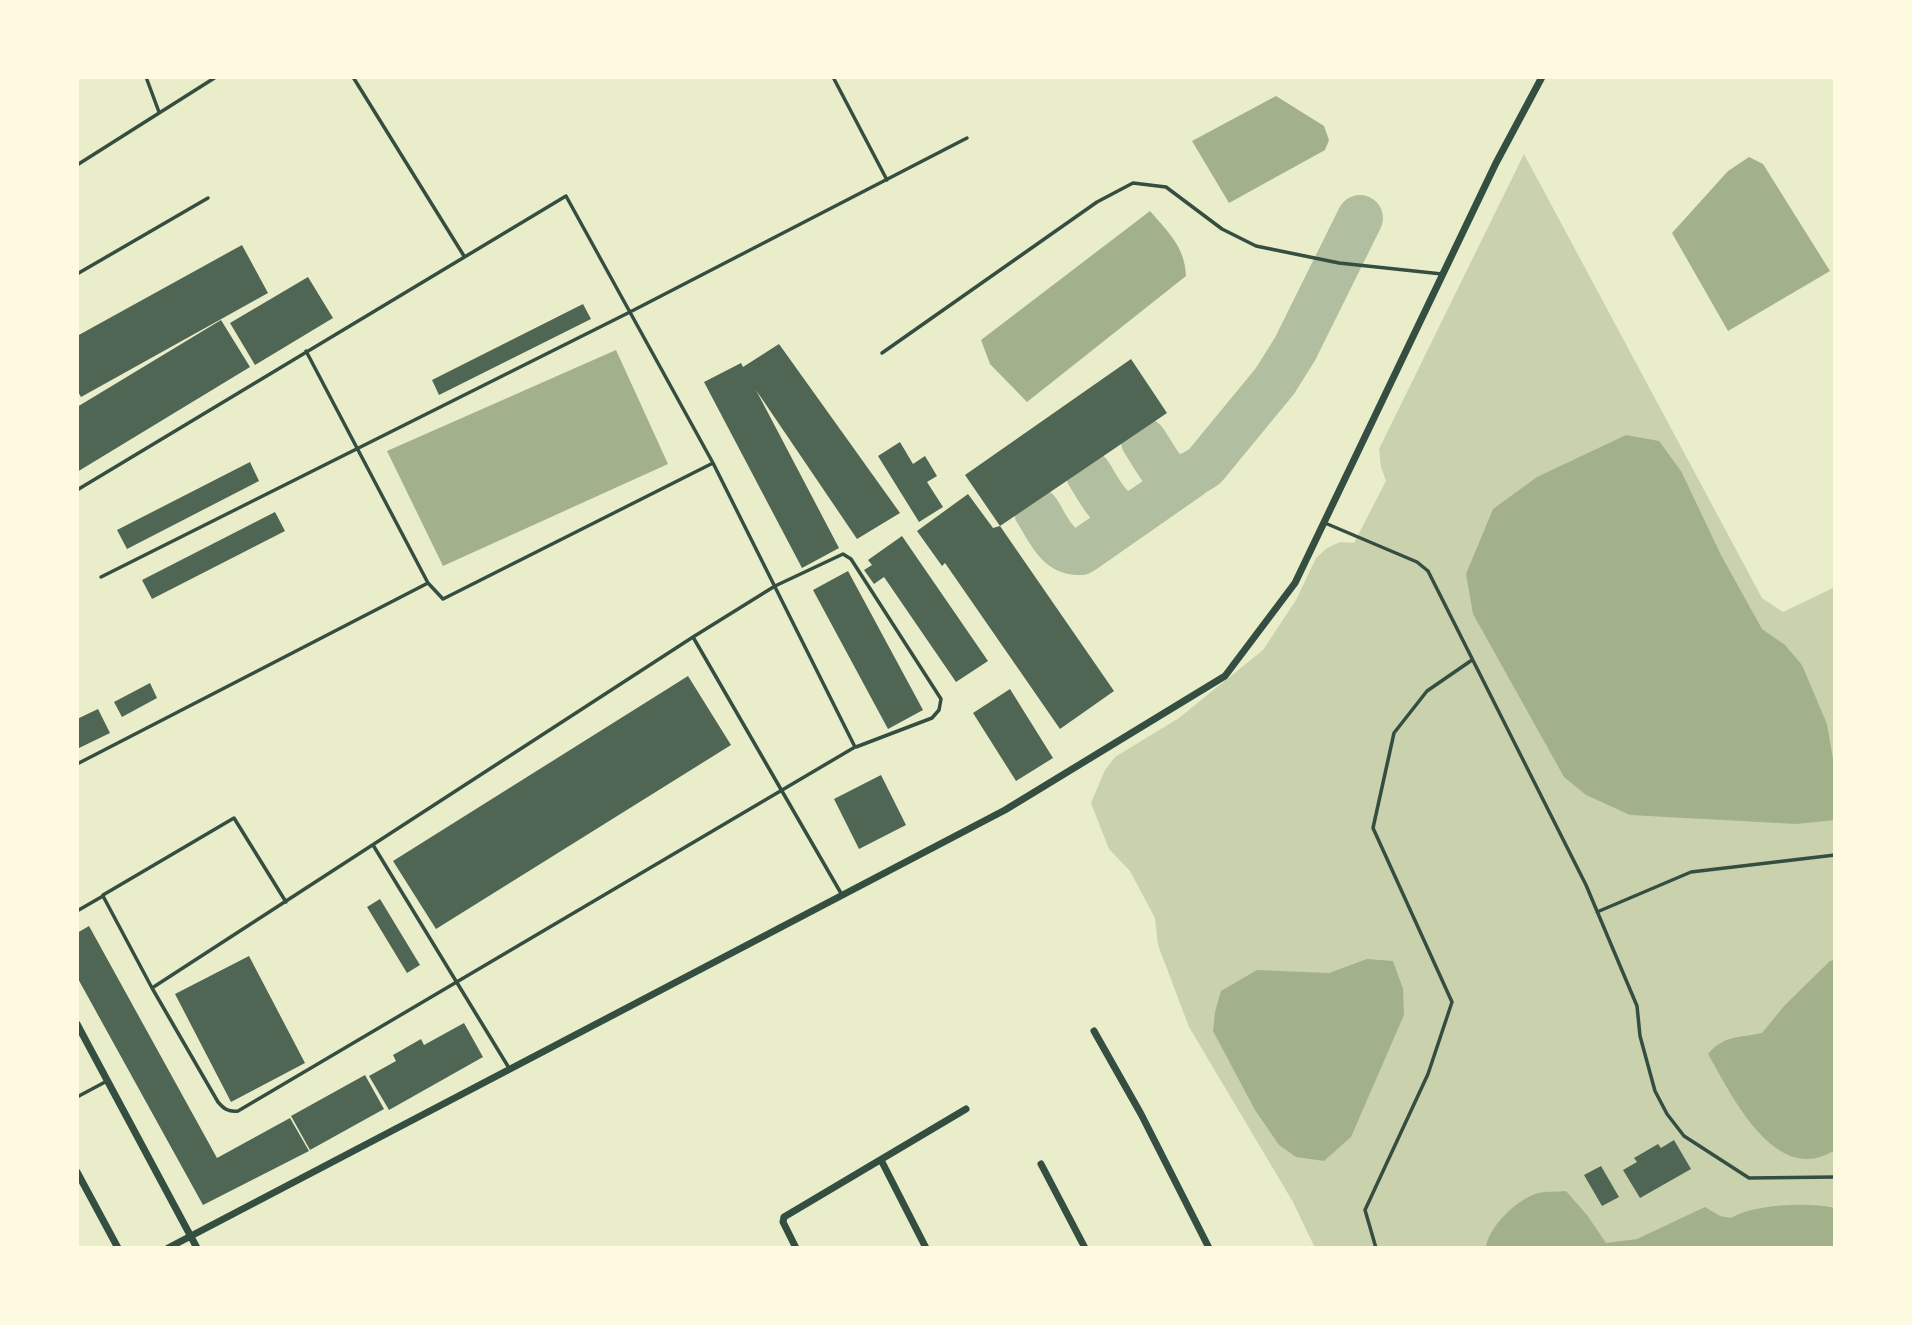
<!DOCTYPE html>
<html>
<head>
<meta charset="utf-8">
<style>
	body { margin:0 }
	#map { position:relative; width:1912px; height:1325px; overflow:hidden; background:#e9edc9; font-family:"Public Sans",sans-serif }
	canvas { display:block }
	.frame { position:absolute; inset:0; border:79px solid #fefae0; pointer-events:none }
</style>
</head>
<body>
<div id="map">
<canvas width="1912" height="1325"></canvas>
<div class="frame"></div>
</div>
<script>
const g = document.querySelector('canvas').getContext('2d');
g.lineJoin = 'round';
function fill(path, color) {
  g.fillStyle = color;
  g.fill(path, 'evenodd');
}
function trace(path, color, width, dash) {
  g.strokeStyle = color;
  g.lineWidth = width;
  g.lineCap = dash ? 'butt' : 'round';
  g.setLineDash(dash || []);
  g.stroke(path);
}
fill(new Path2D(`
	M 1524,154 L 1762,598 L 1783,612 L 1835,587 L 1835,1248 L 1315,1248 L 1293,1202 L 1189,1027 L 1158,945 L 1155,918 L 1130,871 L 1109,849 L 1091,803 L 1105,770 L 1115,757 L 1179,718 L 1263,650 L 1296,600 L 1316,558 L 1327,548 L 1340,542 L 1354,543 L 1386,481 L 1381,467 L 1379,449 Z`), '#cad2ad');
fill(new Path2D(`
	M 1276,96 L 1324,126 L 1329,140 L 1325,150 L 1229,203 L 1192,141 Z
	M 1749,157 L 1763,164 L 1830,271 L 1728,331 L 1672,233 L 1728,171 Z
	M 1150,211 C 1168,232 1185,247 1186,276 L 1027,402 L 990,364 L 981,340 Z
	M 616,350 L 668,464 L 443,566 L 387,451 Z
	M 1626,435 L 1659,441 L 1681,471 L 1721,555 L 1762,629 L 1785,645 L 1802,665 L 1827,724 L 1835,771 L 1835,820 L 1796,824 L 1630,815 L 1586,795 L 1564,777 L 1473,614 L 1466,574 L 1493,509 L 1537,477 Z
	M 1367,959 L 1393,961 L 1403,989 L 1404,1015 L 1351,1137 L 1324,1161 L 1296,1157 L 1279,1145 L 1255,1110 L 1213,1031 L 1215,1012 L 1221,991 L 1257,970 L 1329,973 Z
	M 1835,960 L 1835,1150 C 1776,1188 1732,1096 1708,1054 C 1724,1035 1739,1038 1762,1033 L 1785,1005 L 1830,961 Z
	M 1566,1191 L 1587,1215 L 1606,1243 L 1637,1239 L 1705,1207 L 1720,1216 L 1731,1218 C 1755,1204 1807,1202 1835,1208 L 1835,1248 L 1486,1248 C 1488,1227 1517,1199 1538,1193 C 1546,1191 1557,1192 1566,1191 Z`), '#a3b18a');
trace(new Path2D(`
	M 1144,441 C 1164,471 1168,492 1205,466 L 1275,381 L 1295,349 L 1360,218
	M 1089,474 C 1100,491 1111,518 1134,515 L 1190,476
	M 1037,511 C 1048,528 1057,554 1081,552 L 1134,515`), '#b2bea0', 46);
fill(new Path2D(`
	M 242,245 L 268,293 L 81,397 L 77,390 L 77,336 Z
	M 308,277 L 333,318 L 255,365 L 230,323 Z
	M 583,304 L 591,319 L 439,395 L 432,380 Z
	M 221,320 L 250,367 L 77,472 L 77,407 Z
	M 779,344 L 900,513 L 857,539 L 756,390 L 839,548 L 802,568 L 704,382 L 741,363 L 743,367 Z
	M 1131,359 L 1167,413 L 1000,526 L 965,475 Z
	M 900,442 L 913,464 L 925,456 L 937,476 L 927,482 L 943,507 L 919,522 L 878,456 Z
	M 250,462 L 259,481 L 127,549 L 117,530 Z
	M 968,494 L 993,528 L 1000,526 L 1114,691 L 1060,729 L 945,563 L 942,566 L 917,531 Z
	M 275,512 L 285,531 L 152,599 L 142,580 Z
	M 902,536 L 988,661 L 956,682 L 884,577 L 874,584 L 864,570 L 872,565 L 868,560 Z
	M 848,571 L 923,710 L 888,729 L 813,590 Z
	M 688,676 L 731,745 L 436,929 L 393,861 Z
	M 150,683 L 157,698 L 122,717 L 114,702 Z
	M 1010,689 L 1053,758 L 1016,781 L 973,713 Z
	M 98,709 L 110,733 L 77,749 L 77,719 Z
	M 881,775 L 906,825 L 859,849 L 834,799 Z
	M 380,899 L 420,965 L 407,973 L 367,907 Z
	M 89,926 L 217,1158 L 290,1118 L 309,1151 L 203,1205 L 77,977 L 77,933 Z
	M 249,956 L 305,1063 L 231,1102 L 175,994 Z
	M 464,1023 L 483,1057 L 389,1110 L 369,1076 L 396,1061 L 393,1055 L 421,1039 L 424,1045 Z
	M 365,1075 L 384,1109 L 310,1150 L 291,1116 Z
	M 1674,1140 L 1691,1169 L 1640,1198 L 1623,1170 L 1637,1162 L 1634,1158 L 1658,1144 L 1661,1148 Z
	M 1601,1166 L 1619,1197 L 1602,1206 L 1584,1175 Z`), '#4f6655');
trace(new Path2D(`
	M 146,77 L 159,112
	M 353,77 L 464,256
	M 833,77 L 887,180
	M 77,165 L 216,77
	M 77,274 L 208,198
	M 306,351 L 428,583
	M 882,353 L 1097,202 L 1133,183 L 1166,187 L 1222,229 L 1256,246 L 1339,263 L 1442,274
	M 77,490 L 566,196 L 713,463 L 443,599 L 428,583 L 77,764
	M 1325,523 L 1417,562 L 1428,571 L 1586,885 L 1637,1006 L 1640,1036 L 1655,1091 L 1667,1114 L 1684,1136 L 1749,1178 L 1835,1177
	M 101,577 L 630,312 L 967,138
	M 693,637 L 842,895
	M 373,845 L 509,1068
	M 103,895 L 234,818 L 286,902
	M 77,911 L 103,896 L 152,988 L 218,1102 C 224,1109 228,1112 238,1111 L 855,747 L 713,463
	M 1597,912 L 1691,872 L 1835,855
	M 152,988 L 693,637 L 775,586 L 843,554 L 851,559 L 941,699 L 939,710 L 932,718 L 856,747
	M 77,1097 L 107,1081
	M 1376,1248 L 1365,1210 L 1428,1074 L 1452,1002 L 1373,828 L 1394,733 L 1427,691 L 1472,660`), '#344e41', 3.5);
trace(new Path2D(`
	M 77,1024 L 197,1248
	M 1094,1031 L 1141,1114 L 1209,1248
	M 881,1160 L 926,1248
	M 1041,1164 L 1085,1248
	M 77,1172 L 118,1248
	M 168,1248 L 1005,810 L 1225,676 L 1295,583 L 1496,163 L 1542,77
	M 796,1248 L 783,1222 L 784,1217 L 966,1109`), '#344e41', 7);
</script>
</body>
</html>
